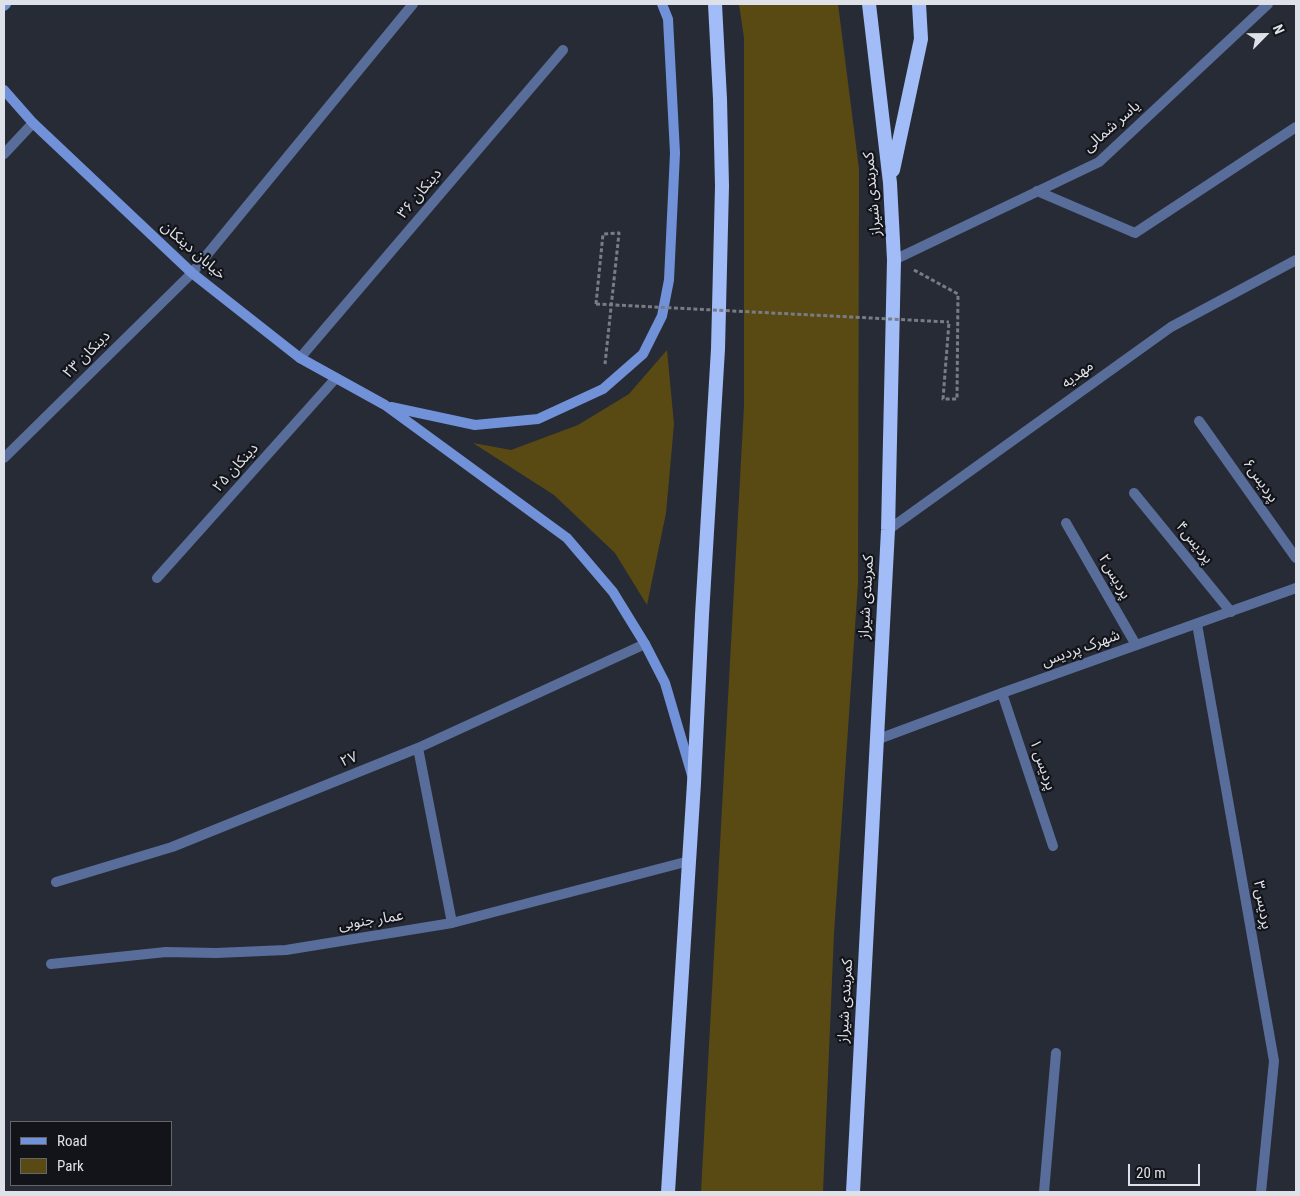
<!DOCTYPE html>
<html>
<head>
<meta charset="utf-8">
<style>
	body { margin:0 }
	#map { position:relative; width:1300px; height:1196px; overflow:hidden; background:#272b36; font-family:"Roboto Condensed",sans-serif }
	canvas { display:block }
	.frame { position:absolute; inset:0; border:5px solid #dee1e8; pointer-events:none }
	.legend { position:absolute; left:10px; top:1121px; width:162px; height:65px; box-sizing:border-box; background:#121419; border:1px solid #64666c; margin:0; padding:6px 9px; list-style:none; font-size:15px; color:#dee1e8 }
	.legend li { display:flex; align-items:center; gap:10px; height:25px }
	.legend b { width:25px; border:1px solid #64666c }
	.north { position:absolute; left:1240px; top:10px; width:50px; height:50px; -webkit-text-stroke:4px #121419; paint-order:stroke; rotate:67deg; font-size:14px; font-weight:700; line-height:20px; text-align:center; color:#dee1e8 }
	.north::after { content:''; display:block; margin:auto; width:18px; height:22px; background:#dee1e8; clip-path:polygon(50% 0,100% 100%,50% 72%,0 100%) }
	.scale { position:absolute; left:1128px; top:1164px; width:72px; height:22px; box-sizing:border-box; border:2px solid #dee1e8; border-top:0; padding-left:6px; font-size:15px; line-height:18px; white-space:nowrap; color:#dee1e8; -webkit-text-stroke:4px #121419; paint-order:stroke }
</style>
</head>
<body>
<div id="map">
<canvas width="1300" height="1196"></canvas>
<div class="frame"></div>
<ul class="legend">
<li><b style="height:6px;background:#7191d9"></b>Road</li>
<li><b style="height:14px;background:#594a14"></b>Park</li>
</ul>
<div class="north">N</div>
<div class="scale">20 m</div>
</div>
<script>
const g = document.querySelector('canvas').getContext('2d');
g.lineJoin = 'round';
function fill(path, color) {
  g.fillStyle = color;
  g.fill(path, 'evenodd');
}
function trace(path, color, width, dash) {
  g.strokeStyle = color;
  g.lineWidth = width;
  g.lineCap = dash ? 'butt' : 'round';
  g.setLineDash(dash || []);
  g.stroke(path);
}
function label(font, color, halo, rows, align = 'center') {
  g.font = font + ' "Roboto Condensed","Noto Sans Arabic",sans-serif';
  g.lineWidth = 4.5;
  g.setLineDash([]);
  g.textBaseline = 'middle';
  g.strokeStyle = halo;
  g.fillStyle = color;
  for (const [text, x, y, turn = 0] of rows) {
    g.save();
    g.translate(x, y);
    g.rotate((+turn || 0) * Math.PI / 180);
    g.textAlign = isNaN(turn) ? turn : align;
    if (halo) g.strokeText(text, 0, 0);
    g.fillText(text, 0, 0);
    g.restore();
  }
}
fill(new Path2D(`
	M 739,4 L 838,4 L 859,169 L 858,583 L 834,933 L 823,1192 L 701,1192 L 744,406 L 744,38 Z
	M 667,350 L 674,424 L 666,513 L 647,605 L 615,553 L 554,495 L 473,443 L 511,450 L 578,425 L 629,394 Z`), '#594a14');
trace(new Path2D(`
	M 914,270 L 958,294 L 957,399 L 943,399 L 949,322
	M 596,304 L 603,234 L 619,233 L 605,364`), '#797c86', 3, [4, 2.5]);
trace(new Path2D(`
	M 4,154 L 33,123
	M 1037,191 L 1135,233 L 1296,127
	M 894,260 L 1099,162 L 1268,4
	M 300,358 L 563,50
	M 1199,421 L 1296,558
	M 4,458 L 192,273 L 413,4
	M 1134,493 L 1231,612
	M 1066,523 L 1136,645
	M 888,530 L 1171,327 L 1296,260
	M 157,578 L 336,378
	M 1197,624 L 1274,1061 L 1261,1192
	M 1002,693 L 1053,846
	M 418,748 L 452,923
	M 56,882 L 172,847 L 418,748 L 645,644
	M 51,964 L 166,952 L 216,953 L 286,950 L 452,923 L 689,861
	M 1044,1192 L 1056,1053`), '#596d9a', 10);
trace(new Path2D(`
	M 876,740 L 1002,693 L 1296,588`), '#596d9a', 10);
trace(new Path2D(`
	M 4,6 L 6,4
	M 4,90 L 33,123 L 192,273 L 300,358 L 385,405 L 567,538 L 613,592 L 645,644 L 665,683 L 692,775
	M 391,407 L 475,425 L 538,419 L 603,389 L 643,354 L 662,316 L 669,280 L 675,153 L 668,19 L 662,4`), '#7191d9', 10);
trace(new Path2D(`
	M 893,170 L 921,39 L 919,4
	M 668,1192 L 694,783 L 702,615 L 718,349 L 722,186 L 720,99 L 715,4
	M 853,1192 L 888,530 L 894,260 L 890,183 L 869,4`), '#a1bcf7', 14);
trace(new Path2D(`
	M 596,304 L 949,322`), '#797c86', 3, [4, 2.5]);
label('15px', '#dee1e8', '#121419', [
	["یاسر شمالی",1112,127,-41],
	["۳۶ دینکان",420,194,-50],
	["کمربندی شیراز",873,194,-95],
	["خیابان دینکان",193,251,41],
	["۲۳ دینکان",87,355,-45],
	["مهدیه",1078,375,-36],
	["۲۵ دینکان",236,468,-48],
	["پردیس۶",1260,481,55],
	["پردیس۴",1194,543,51],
	["پردیس۲",1114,577,60],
	["کمربندی شیراز",867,597,-87],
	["شهرک پردیس",1081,649,-20],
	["۲۷",349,760,-22],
	["پردیس ۱",1042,765,71],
	["پردیس۳",1262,905,80],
	["عمار جنوبی",371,921,-9],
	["کمربندی شیراز",846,1001,-87]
]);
</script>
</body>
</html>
